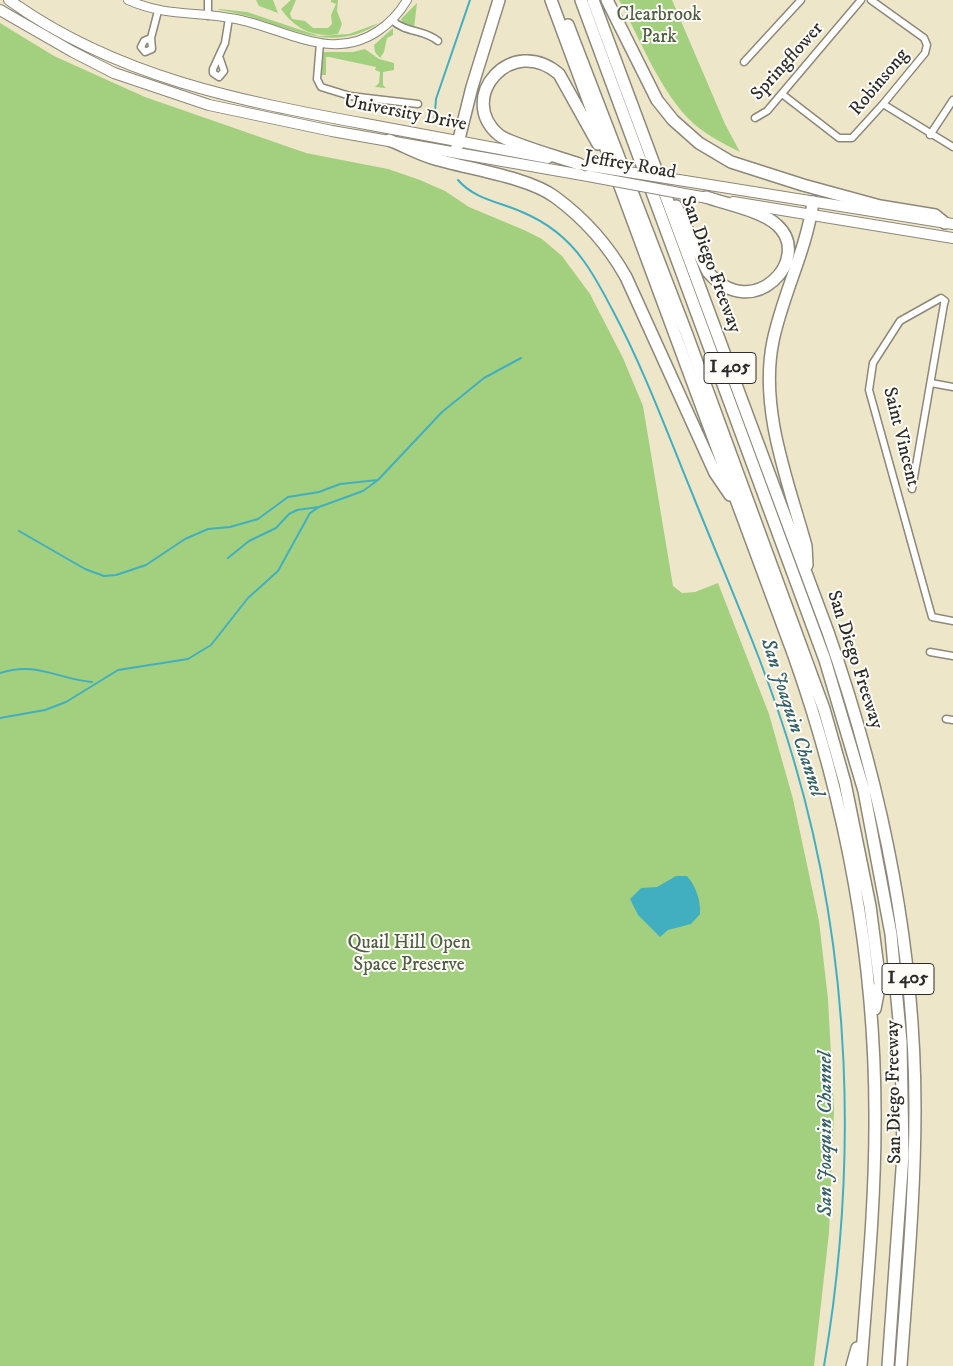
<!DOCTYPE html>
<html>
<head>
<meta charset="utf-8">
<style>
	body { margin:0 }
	canvas { display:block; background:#eee6c9 }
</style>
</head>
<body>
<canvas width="953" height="1366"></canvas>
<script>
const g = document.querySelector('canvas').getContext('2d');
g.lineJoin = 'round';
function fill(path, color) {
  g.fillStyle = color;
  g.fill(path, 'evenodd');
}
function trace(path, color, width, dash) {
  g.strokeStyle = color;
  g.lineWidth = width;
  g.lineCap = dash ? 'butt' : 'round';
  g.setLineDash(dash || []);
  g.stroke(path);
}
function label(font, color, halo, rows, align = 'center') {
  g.font = font + ' "IM FELL DW Pica",serif';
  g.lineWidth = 4;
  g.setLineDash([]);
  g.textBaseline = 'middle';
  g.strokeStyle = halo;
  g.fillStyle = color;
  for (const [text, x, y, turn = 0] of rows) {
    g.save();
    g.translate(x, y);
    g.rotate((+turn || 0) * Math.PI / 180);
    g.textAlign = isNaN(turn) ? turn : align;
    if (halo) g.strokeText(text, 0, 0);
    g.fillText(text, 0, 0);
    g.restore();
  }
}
fill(new Path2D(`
	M 256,0 L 273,0 L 278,13 L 259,6 Z
	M 291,0 L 296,0 L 290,14 L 292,19 L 305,21 L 313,28 L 328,28 L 332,24 L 331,15 L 336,4 L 331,2 L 331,0 L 338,0 L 337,11 L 342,24 L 338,34 C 313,38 295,29 281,9 Z
	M 619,0 L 672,0 L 725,124 L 740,152 C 724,144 708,136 694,124 C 661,94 640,39 619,0 Z
	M 417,3 L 414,28 L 404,25 L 401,19 Z
	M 220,9 L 247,12 L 319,36 L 349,34 L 379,23 C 327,60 274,16 218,10 Z
	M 0,23 L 54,56 L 145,97 L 306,153 L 388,169 L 420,180 L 445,191 L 469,207 L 524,230 L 542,239 L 562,256 L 590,294 L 623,358 L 643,406 L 673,586 L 682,593 L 695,592 L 718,583 L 769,714 L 793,799 L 819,921 L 828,999 L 834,1110 L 829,1233 L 814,1366 L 0,1366 Z
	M 393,28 L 393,35 L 387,38 L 384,52 L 380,58 L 375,52 L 374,45 Z
	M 365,49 L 379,59 L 394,63 L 394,70 L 383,72 L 383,85 L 386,88 L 375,87 L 379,83 L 380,72 L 375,70 L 376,67 L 329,57 L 326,57 L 326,75 L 320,75 L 320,52 L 353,52 Z`), '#a3d07e');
fill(new Path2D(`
	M 676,876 L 687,876 C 696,886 701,901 700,914 L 691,924 L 668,930 L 660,937 L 638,915 L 630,899 L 641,888 L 657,887 Z`), '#42afc0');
trace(new Path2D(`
	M 434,124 L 436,99 L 470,0
	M 458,180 C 474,199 500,202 522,212 C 546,222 568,239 583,260 C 595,276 604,294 613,311 C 645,371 668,435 694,498 C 729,585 768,671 794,761 C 852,957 858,1166 824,1366
	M 19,531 L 85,569 L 104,576 L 116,575 L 146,565 L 185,539 L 208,529 L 230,527 L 258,519 L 288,497 L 319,492 L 340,484 L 378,480
	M 228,558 L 249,541 L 276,528 L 289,514 L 297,510 L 319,507
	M 0,673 C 37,661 57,679 92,682
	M 0,718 L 45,710 L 66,702 L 118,670 L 188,659 L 211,645 L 248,598 L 278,571 L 310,513 L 319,507 L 363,491 L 378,480 L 442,412 L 484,378 L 521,358`), '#42afc0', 2);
const minor = new Path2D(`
	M 208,16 L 208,0
	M 392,20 C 405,33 424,29 438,41
	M 151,38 L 144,41 L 141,47 L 145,52 L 152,49 L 151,38 L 158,11
	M 320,43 L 317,79 L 321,87 L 350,96 L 418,104
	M 220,59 L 224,71 L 219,77 L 213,73 L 213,69 L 225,43 L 229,18
	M 744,62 L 801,0
	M 782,94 L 839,138 L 852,138 L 883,104 L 925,53 L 927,45 L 924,38 L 871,0
	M 883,104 L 953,147
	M 755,118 L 767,111 L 861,0
	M 930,135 L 953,100
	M 931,383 L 953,387
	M 912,489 L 944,304 L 945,301 L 941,298 L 900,321 L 873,363 L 869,390 L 932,617 L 953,621
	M 930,652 L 953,656
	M 946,719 L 953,720`);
const tertiary = new Path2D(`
	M 128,0 C 166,17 197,11 236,19 C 284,28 331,63 378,31 C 390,23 400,12 407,0`);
const primary = new Path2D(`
	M 9,0 C 116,77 240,101 366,124 C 427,135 487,147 548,158
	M 0,10 L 73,52 L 114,73 L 209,105 L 332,131 L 588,176
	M 685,181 L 953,224
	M 690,195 L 714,199
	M 733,202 L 953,238`);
const motorway = new Path2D(`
	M 551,0 L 793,653 C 847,805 876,963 875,1124 C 875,1205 867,1286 861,1366
	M 581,0 L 825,660 L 864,791 L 891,934 L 901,1042 L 903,1155 L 888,1366
	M 593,0 L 828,632 C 882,786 915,946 915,1109 C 915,1195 907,1281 901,1366
	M 607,0 L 657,100 L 673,120 L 699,143 L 731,162 L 803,185 L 880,206 L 935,215 L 945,223
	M 568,25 L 686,332 L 824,709 L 845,783 L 870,906 L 880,983 L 875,1009
	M 389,140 C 404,146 420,155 435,159 C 469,169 528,177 555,197 C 585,219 608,245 626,277 L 715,473 L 730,495
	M 456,151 L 472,87 L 499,0
	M 579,164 C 562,158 511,144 499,135 C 455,98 512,33 559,74 L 598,144
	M 676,206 L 708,272 C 753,325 814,258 777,225 C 762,211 726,204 706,197
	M 807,565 L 806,546 C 788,481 759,409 773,341 C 783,293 806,252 813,202
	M 852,1366 L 857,1348`);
trace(minor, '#8c887a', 9);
trace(tertiary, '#8c887a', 10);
trace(primary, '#8c887a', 12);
trace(motorway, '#8c887a', 14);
trace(minor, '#fff', 6);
trace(tertiary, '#fff', 8);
trace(primary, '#fff', 10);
trace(motorway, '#fff', 11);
const primaryBridge = new Path2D(`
	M 584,165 L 685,181
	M 588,176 L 690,195`);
trace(primaryBridge, '#8c887a', 12, []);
trace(primaryBridge, '#fff', 10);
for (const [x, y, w] of [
	[730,368,52],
	[908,979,52]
]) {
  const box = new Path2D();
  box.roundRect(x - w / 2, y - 15.5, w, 31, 4);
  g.fillStyle = '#fdfcf7';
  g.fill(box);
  trace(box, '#2b2b2b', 1);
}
label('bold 18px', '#2b2b2b', null, [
	["I 405",730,368],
	["I 405",908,979]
]);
label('19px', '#4f5d44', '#fdfcf7', [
	["Clearbrook",659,16],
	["Park",659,38],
	["Quail Hill Open",409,944],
	["Space Preserve",409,966]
]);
label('19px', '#2b2b2b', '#fdfcf7', [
	["Springflower",788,62,-48],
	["Robinsong",880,83,-50],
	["University Drive",405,114,11],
	["Jeffrey Road",630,166,10],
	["San Diego Freeway",710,265,70],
	["Saint Vincent",900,437,76],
	["San Diego Freeway",854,660,72],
	["San Diego Freeway",895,1092,-91]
]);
label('italic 20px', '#346067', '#fdfcf7', [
	["San Joaquin Channel",791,718,72],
	["San Joaquin Channel",827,1134,-90]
]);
</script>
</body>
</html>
